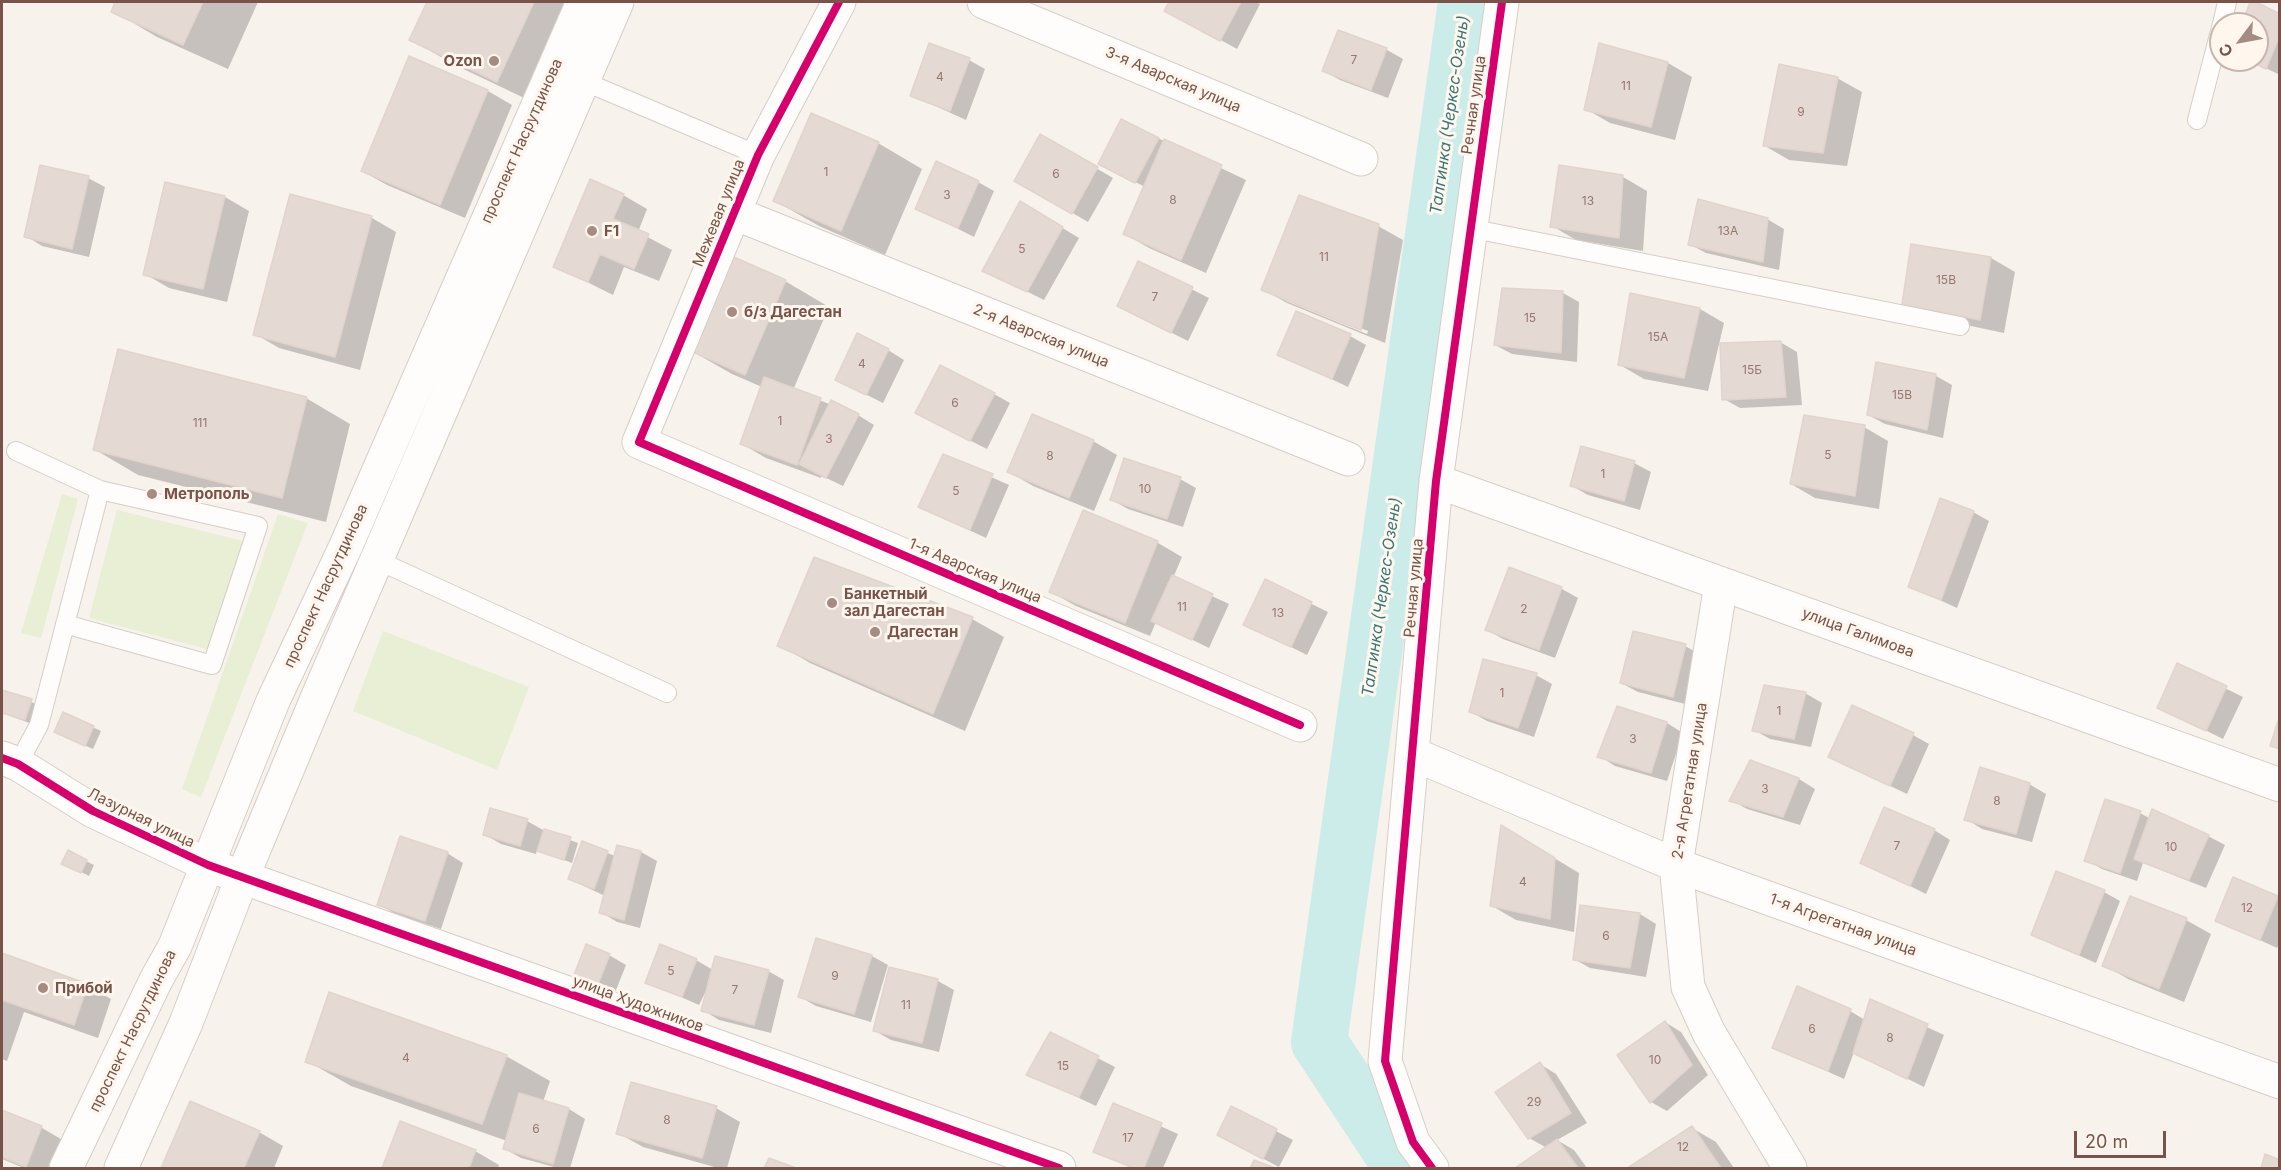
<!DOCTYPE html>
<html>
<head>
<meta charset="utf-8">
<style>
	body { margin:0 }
	#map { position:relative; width:2281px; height:1170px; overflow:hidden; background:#f8f2ec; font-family:Inter,sans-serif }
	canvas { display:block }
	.frame { position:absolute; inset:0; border:3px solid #795349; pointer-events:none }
	.north { position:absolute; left:2209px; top:12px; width:60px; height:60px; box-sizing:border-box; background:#fff6ee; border:2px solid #c9b5ac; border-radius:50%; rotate:238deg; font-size:16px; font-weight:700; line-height:24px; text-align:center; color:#795349 }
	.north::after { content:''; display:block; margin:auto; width:21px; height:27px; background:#a58b82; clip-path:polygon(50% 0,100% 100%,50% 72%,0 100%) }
	.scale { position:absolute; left:2074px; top:1131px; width:92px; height:27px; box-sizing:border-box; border:3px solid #795349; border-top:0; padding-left:8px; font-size:18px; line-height:21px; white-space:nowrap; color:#795349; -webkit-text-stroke:4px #fff6ee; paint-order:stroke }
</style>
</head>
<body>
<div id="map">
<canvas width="2281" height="1170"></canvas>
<div class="frame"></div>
<div class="north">С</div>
<div class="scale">20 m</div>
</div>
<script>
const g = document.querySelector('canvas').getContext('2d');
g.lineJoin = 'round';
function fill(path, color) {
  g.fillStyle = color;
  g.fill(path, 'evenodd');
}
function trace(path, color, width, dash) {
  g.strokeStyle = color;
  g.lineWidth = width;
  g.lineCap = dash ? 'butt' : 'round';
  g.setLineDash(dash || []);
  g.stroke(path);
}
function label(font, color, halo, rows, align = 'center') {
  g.font = font + ' Inter,sans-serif';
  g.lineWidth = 6;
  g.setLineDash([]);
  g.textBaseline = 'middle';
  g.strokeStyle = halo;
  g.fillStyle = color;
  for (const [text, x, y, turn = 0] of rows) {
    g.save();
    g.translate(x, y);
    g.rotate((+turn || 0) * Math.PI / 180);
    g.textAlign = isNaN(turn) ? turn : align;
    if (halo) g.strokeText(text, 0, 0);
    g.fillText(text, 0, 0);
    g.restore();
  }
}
fill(new Path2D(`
	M 62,494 L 78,499 L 41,638 L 21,633 Z
	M 117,510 L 243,541 L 210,650 L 89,618 Z
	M 278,514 L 308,523 L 201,797 L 182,789 Z
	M 383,631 L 529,687 L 497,770 L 353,711 Z`), '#e8efd5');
fill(new Path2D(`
	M 117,2 L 258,2 L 228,69 L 157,37 L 113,11 Z
	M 428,2 L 590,2 L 541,106 L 455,65 L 411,40 Z
	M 1171,2 L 1256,2 L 1260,4 L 1237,49 L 1166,10 Z
	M 2252,2 L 2280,16 L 2280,75 L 2249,60 L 2257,60 L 2257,24 L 2244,24 Z
	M 1339,32 L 1387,50 L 1403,59 L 1388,98 L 1340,80 L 1324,71 Z
	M 1600,45 L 1668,63 L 1692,77 L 1675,140 L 1610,123 L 1586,109 Z
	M 410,58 L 488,91 L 512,105 L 465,218 L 387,185 L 362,171 Z
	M 969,60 L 985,69 L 966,120 L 911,95 Z
	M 1837,78 L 1862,92 L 1847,166 L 1789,160 L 1765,146 Z
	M 1122,121 L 1246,180 L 1206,273 L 1149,248 L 1125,234 L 1145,187 L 1116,172 Z
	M 1041,136 L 1113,178 L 1088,222 L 1016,180 Z
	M 878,143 L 922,169 L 885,255 L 819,226 L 775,201 Z
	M 1623,177 L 1647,191 L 1643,251 L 1576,240 L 1552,226 Z
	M 88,178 L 105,187 L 89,257 L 42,246 L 26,236 Z
	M 978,182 L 994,191 L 974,237 L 917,208 Z
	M 623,195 L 647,209 L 638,232 L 672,250 L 659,281 L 624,267 L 613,295 L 555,266 Z
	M 291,196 L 372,218 L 396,232 L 360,370 L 279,348 L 255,334 Z
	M 225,197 L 249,211 L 227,302 L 169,288 L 145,274 Z
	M 1036,212 L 1079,238 L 1044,300 L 984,270 Z
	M 1767,219 L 1784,229 L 1779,270 L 1706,253 L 1689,244 Z
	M 1378,226 L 1403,240 L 1385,343 L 1287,303 L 1262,289 ZM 1286,298 L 1368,331 L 1367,334 L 1286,301 Z
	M 1991,258 L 2015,272 L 2004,333 L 1928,317 L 1904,303 Z
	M 1139,263 L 1209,298 L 1188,341 L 1118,306 Z
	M 785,281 L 829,307 L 793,390 L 858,415 L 874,425 L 843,486 L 822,476 L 821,478 L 766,458 L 742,444 L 762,387 L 732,374 L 688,349 Z
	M 1503,290 L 1563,293 L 1579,302 L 1577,362 L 1512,354 L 1495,345 Z
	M 1700,309 L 1724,323 L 1708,391 L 1644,379 L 1620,365 Z
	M 1350,336 L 1366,345 L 1348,387 L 1279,354 Z
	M 1780,342 L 1797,352 L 1802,405 L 1740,408 L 1724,399 Z
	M 888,350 L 904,360 L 883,403 L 853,388 Z
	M 1936,376 L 1952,385 L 1943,438 L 1885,424 L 1868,415 Z
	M 994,394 L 1010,403 L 987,449 L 933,422 Z
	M 306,398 L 350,424 L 326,522 L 138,475 L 94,449 Z
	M 1864,427 L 1888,441 L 1879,509 L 1815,498 L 1791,484 Z
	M 1093,441 L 1117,455 L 1094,511 L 1033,486 L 1009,472 Z
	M 944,456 L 1009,485 L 986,538 L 920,507 Z
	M 1634,463 L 1651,472 L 1640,510 L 1588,495 L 1572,486 Z
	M 1180,479 L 1196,488 L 1183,527 L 1128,509 L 1112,500 Z
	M 1084,512 L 1158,543 L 1182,557 L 1173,578 L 1229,604 L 1209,648 L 1156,622 L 1150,636 L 1076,606 L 1051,592 Z
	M 1973,512 L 1989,521 L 1957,608 L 1909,586 Z
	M 815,559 L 972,619 L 1004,637 L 965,731 L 810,663 L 779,645 Z
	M 1510,569 L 1562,589 L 1578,598 L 1555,658 L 1503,639 L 1487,630 Z
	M 1265,581 L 1328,612 L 1307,655 L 1245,624 Z
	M 1685,646 L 1701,655 L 1689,705 L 1638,692 L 1621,683 Z
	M 2178,665 L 2243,697 L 2223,739 L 2159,707 Z
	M 1536,675 L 1552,684 L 1534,737 L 1487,721 L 1471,712 Z
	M 2,691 L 39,705 L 32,724 L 2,713 Z
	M 1805,693 L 1822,703 L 1811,747 L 1770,739 L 1754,730 Z
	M 64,714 L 101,731 L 93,749 L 63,736 Z
	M 1667,723 L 1683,733 L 1667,781 L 1615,766 L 1599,756 Z
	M 1913,735 L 1929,744 L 1907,794 L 1830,757 Z
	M 1750,762 L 1799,779 L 1815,789 L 1800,825 L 1747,809 L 1731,800 Z
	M 2029,784 L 2046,794 L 2032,842 L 1982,829 L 1966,819 Z
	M 2140,813 L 2151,819 L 2208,836 L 2225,845 L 2206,888 L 2143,863 L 2137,881 L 2102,869 L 2086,860 Z
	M 527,821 L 545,831 L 578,843 L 572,863 L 537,850 L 536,854 L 501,844 L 484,834 Z
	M 1934,830 L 1950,840 L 1926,894 L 1862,862 Z
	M 1526,841 L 1579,873 L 1574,932 L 1516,920 L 1492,906 Z
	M 583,843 L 615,856 L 618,846 L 641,852 L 657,861 L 640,928 L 617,922 L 601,912 L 605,896 L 569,879 Z
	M 447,853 L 463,863 L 441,929 L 395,914 L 379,904 Z
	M 86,861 L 94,865 L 89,876 L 71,867 Z
	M 2234,879 L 2280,899 L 2280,942 L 2277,948 L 2217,920 Z
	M 2104,892 L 2120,901 L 2096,963 L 2032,935 Z
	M 2131,898 L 2186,920 L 2211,934 L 2184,1002 L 2128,979 L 2104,965 Z
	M 1582,907 L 1640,914 L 1656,924 L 1646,977 L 1590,968 L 1574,959 Z
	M 2,955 L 87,985 L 111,999 L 98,1038 L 24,1012 L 7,1061 L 2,1059 Z
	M 609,955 L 626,965 L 610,1005 L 588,996 Z
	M 872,956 L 888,965 L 871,1022 L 816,1006 L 800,997 Z
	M 696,960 L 713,970 L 768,971 L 784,980 L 771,1033 L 719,1020 L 703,1010 L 710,983 L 699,1005 L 647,982 Z
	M 890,969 L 938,981 L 954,990 L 939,1052 L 891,1040 L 875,1031 Z
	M 1871,1001 L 1944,1035 L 1924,1087 L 1854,1052 L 1844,1079 L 1774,1047 L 1850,1011 L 1865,1020 Z
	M 1665,1022 L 1681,1032 L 1708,1075 L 1667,1111 L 1651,1102 Z
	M 1051,1034 L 1115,1067 L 1096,1106 L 1028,1074 Z
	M 506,1056 L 550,1081 L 543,1102 L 569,1109 L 585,1119 L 570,1168 L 558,1168 L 521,1158 L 505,1149 L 507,1141 L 351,1086 L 307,1061 Z
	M 1540,1064 L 1556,1074 L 1587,1123 L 1557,1140 L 1574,1150 L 1587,1168 L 1518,1168 L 1547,1148 L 1529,1138 Z
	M 190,1103 L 259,1132 L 283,1146 L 274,1168 L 163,1168 Z
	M 1114,1105 L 1178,1134 L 1163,1168 L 1131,1168 L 1095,1151 Z
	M 716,1108 L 740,1122 L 727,1168 L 718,1168 L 643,1147 L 618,1133 Z
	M 1232,1108 L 1293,1140 L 1279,1167 L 1218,1135 Z
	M 2,1111 L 42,1128 L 66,1142 L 55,1168 L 24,1168 L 2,1159 Z
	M 401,1123 L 475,1151 L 499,1165 L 498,1168 L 384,1168 Z
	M 1692,1128 L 1716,1142 L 1734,1168 L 1631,1168 Z`), '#0003');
trace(new Path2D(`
	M 1402,1168 L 1319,1042 L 1466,2`), '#ccecea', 56);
const building = new Path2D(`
	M 115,2 L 203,2 L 183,45 L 111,12 Z
	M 427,2 L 534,2 L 497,82 L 409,40 Z
	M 1169,2 L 1241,2 L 1220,41 L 1164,11 Z
	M 2250,2 L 2256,2 L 2280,14 L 2280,35 L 2266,69 L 2248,60 L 2257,60 L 2257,24 L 2242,24 Z
	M 1338,30 L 1387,48 L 1371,90 L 1322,71 Z
	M 929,43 L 970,58 L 950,111 L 910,96 Z
	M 1599,43 L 1668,62 L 1651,127 L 1584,110 Z
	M 409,56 L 488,90 L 440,205 L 361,171 Z
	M 1779,64 L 1838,77 L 1823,153 L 1763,146 Z
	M 811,113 L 879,142 L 841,231 L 773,201 Z
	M 1121,119 L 1159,138 L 1135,183 L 1098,164 Z
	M 1040,134 L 1098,167 L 1072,214 L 1014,181 Z
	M 1164,139 L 1222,165 L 1181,260 L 1123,234 Z
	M 936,161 L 979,181 L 958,228 L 915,209 Z
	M 40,165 L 89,176 L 72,249 L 24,237 Z
	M 1559,165 L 1623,175 L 1619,238 L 1550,227 Z
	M 590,179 L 624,194 L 613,219 L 649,234 L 634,269 L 600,254 L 588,282 L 553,267 Z
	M 165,182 L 225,196 L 203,289 L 143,275 Z
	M 290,194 L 372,216 L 335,357 L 253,335 Z
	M 1299,195 L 1379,224 L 1361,330 L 1261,290 Z
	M 1698,199 L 1768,218 L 1763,262 L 1688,245 Z
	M 1020,201 L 1063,227 L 1027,292 L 982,271 Z
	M 1911,244 L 1991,257 L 1980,320 L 1902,304 Z
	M 727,254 L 786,280 L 745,375 L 686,349 Z
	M 1138,261 L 1193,287 L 1171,333 L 1117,306 Z
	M 1502,288 L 1563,291 L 1561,353 L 1494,345 Z
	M 1630,293 L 1700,308 L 1684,378 L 1618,365 Z
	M 1296,311 L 1351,334 L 1332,379 L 1277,355 Z
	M 857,333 L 889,349 L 866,395 L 835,380 Z
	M 1781,341 L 1786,397 L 1722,400 L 1720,343 Z
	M 118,349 L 307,397 L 282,498 L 93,450 Z
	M 1876,362 L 1936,374 L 1927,430 L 1867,415 Z
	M 940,365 L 995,393 L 970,441 L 915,413 Z
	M 764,377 L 821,398 L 797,465 L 740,444 Z
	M 831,400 L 859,414 L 826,478 L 799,464 Z
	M 1032,414 L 1094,440 L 1069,498 L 1007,472 Z
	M 1804,415 L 1865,425 L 1855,496 L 1790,484 Z
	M 1581,446 L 1635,461 L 1624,501 L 1570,486 Z
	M 943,454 L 993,474 L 970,530 L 918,507 Z
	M 1124,458 L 1181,477 L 1167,519 L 1110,500 Z
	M 1940,498 L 1974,511 L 1941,600 L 1908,587 Z
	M 1083,510 L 1158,541 L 1125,623 L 1049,592 Z
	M 814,557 L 973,617 L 933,714 L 777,646 Z
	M 1509,567 L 1562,587 L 1539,650 L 1485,630 Z
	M 1172,575 L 1213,594 L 1192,640 L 1151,621 Z
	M 1265,579 L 1312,602 L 1291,647 L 1243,625 Z
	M 1633,631 L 1686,644 L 1673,697 L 1620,683 Z
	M 1483,659 L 1537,673 L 1518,728 L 1469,712 Z
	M 2177,663 L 2227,686 L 2206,731 L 2157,708 Z
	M 1764,685 L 1806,692 L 1794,739 L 1752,731 Z
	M 2,690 L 32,699 L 25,720 L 2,713 Z
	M 1852,705 L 1914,733 L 1890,786 L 1828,757 Z
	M 1617,706 L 1667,722 L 1651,773 L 1597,757 Z
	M 63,712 L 94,726 L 85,746 L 54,732 Z
	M 2280,715 L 2280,749 L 2270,746 Z
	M 1750,760 L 1799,778 L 1783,817 L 1729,801 Z
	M 1980,767 L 2030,783 L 2016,834 L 1964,820 Z
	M 2105,799 L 2141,811 L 2120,873 L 2084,861 Z
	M 1884,807 L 1935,829 L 1910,886 L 1860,863 Z
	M 490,808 L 528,819 L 520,846 L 483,835 Z
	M 2152,809 L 2209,835 L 2189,880 L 2134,859 Z
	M 1501,825 L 1555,858 L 1550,919 L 1490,906 Z
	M 544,829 L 571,837 L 564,860 L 537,851 Z
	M 400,836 L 448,852 L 425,921 L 377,905 Z
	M 582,841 L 608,851 L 594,889 L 568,879 Z
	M 617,845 L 641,851 L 624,920 L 599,913 Z
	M 68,850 L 87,860 L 81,873 L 61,864 Z
	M 2056,871 L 2105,890 L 2079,955 L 2031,935 Z
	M 2233,877 L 2278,896 L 2260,940 L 2215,921 Z
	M 2130,896 L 2187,918 L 2159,989 L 2102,966 Z
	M 1580,905 L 1640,913 L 1630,968 L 1573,960 Z
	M 816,938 L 872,955 L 854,1014 L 798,997 Z
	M 586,944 L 610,954 L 593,997 L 569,988 Z
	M 660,944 L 697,959 L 682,997 L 645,983 Z
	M 2,953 L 88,984 L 74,1025 L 2,1000 Z
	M 715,956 L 769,970 L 754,1025 L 701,1011 Z
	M 889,967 L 938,979 L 922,1043 L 873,1031 Z
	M 1797,986 L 1851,1009 L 1828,1071 L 1772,1048 Z
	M 329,992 L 507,1055 L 482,1124 L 305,1062 Z
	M 1870,999 L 1928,1024 L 1907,1079 L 1853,1053 Z
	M 1665,1021 L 1692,1065 L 1650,1103 L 1617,1055 Z
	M 1050,1032 L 1099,1056 L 1079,1097 L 1026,1075 Z
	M 1540,1062 L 1571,1113 L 1528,1139 L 1495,1092 Z
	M 631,1082 L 717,1106 L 702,1158 L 616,1134 Z
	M 519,1093 L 569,1108 L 553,1164 L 503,1149 Z
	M 190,1101 L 260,1131 L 244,1168 L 161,1168 Z
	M 1113,1103 L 1162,1123 L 1144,1168 L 1134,1168 L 1093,1152 Z
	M 1231,1106 L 1277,1129 L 1263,1159 L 1217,1135 Z
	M 2,1110 L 42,1126 L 26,1167 L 2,1157 Z
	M 400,1121 L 476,1150 L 469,1168 L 382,1168 Z
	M 1692,1126 L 1721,1168 L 1629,1167 Z
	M 1557,1139 L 1578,1168 L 1515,1168 Z
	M 2265,1154 L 2280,1160 L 2280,1168 L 2261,1168 Z
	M 769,1158 L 796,1168 L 764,1168 Z
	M 1254,1160 L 1275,1168 L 1250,1168 Z`);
fill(building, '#e5d9d3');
trace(building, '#e2d4cd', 1.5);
const lane = new Path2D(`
	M 2222,24 L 2227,2
	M 583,81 L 758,155
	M 2197,120 L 2221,27
	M 1469,228 L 1960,326
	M 16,451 L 100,490 L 258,526 L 212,665 L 65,624
	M 379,561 L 667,693
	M 18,764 L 39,725 L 100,490`);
const street = new Path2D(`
	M 839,2 L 758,155 L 639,442 L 1300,725
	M 984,2 L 1361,159
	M 734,213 L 1348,459
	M 1436,481 L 2280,785
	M 1721,584 L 1676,865 L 1688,987 L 1709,1033 L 1790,1168
	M 1413,754 L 1676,865 L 2280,1082
	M 2,758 L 18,764 L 93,811 L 208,865 L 1059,1168
	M 1432,1168 L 1413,1142 L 1385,1061 L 1436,481 L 1502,2`);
const secondary = new Path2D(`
	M 66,1168 L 156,980 L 175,946 L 273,701 L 345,548 L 583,2
	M 121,1168 L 186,1023 L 242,878 L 318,696 L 617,2`);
trace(lane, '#d7cdc8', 20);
trace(street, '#d7cdc8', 35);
trace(secondary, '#d8cdc8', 35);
trace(lane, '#fefdfc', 18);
trace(street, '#fefdfc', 33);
trace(secondary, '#fefdfc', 33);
trace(new Path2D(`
	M 839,2 L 758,155 L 639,442 L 1300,725
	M 2,758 L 18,764 L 93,811 L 208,865 L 1059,1168
	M 1432,1168 L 1413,1142 L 1385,1061 L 1436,481 L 1502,2`), '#d6006c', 8);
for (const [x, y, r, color] of [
	[494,61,6,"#a58b82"],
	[592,231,6,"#a58b82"],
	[732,312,6,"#a58b82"],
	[152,494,6,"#a58b82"],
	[832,603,6,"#a58b82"],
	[875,632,6,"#a58b82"],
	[43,988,6,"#a58b82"]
]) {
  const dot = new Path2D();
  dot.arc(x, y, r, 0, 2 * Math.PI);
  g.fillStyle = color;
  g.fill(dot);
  trace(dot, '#fff6ee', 2);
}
label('12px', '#96776e', null, [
	["7",1354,60],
	["4",940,77],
	["11",1626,86],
	["9",1801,112],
	["1",826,172],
	["6",1056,174],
	["3",947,195],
	["8",1173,200],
	["13",1588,201],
	["13А",1728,231],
	["5",1022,249],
	["11",1324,257],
	["15В",1946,280],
	["7",1155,297],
	["15",1530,318],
	["15А",1658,337],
	["4",862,364],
	["15Б",1752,370],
	["15В",1902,395],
	["6",955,403],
	["1",780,421],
	["111",200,423],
	["3",829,439],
	["5",1828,455],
	["8",1050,456],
	["1",1603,474],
	["10",1145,489],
	["5",956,491],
	["11",1182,607],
	["2",1524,609],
	["13",1278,613],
	["1",1502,693],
	["1",1779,711],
	["3",1633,739],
	["3",1765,789],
	["8",1997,801],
	["7",1897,846],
	["10",2171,847],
	["4",1523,882],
	["12",2247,908],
	["6",1606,936],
	["5",671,971],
	["9",835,976],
	["7",735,990],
	["11",906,1005],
	["6",1812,1029],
	["8",1890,1038],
	["4",406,1058],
	["10",1655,1060],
	["15",1063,1066],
	["29",1534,1102],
	["8",667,1120],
	["6",536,1129],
	["17",1128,1138],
	["12",1683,1147]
]);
label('bold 15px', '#795349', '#fff6ee', [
	["Ozon",482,61,"right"],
	["F1",604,231],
	["б/з Дагестан",744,312],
	["Метрополь",164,494],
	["Банкетный",844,594],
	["зал Дагестан",844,611],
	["Дагестан",887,632],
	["Прибой",55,988]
], 'left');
label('15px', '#795349', '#fff6ee', [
	["3-я Аварская улица",1173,80,23],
	["Речная улица",1474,105,-82],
	["проспект Насрутдинова",522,141,-66],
	["Межевая улица",719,213,-68],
	["2-я Аварская улица",1041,336,22],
	["1-я Аварская улица",975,571,23],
	["проспект Насрутдинова",326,586,-65],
	["Речная улица",1414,588,-85],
	["улица Галимова",1858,633,20],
	["2-я Агрегатная улица",1690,781,-81],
	["Лазурная улица",141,818,26],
	["1-я Агрегатная улица",1843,925,20],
	["улица Художников",638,1004,20],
	["проспект Насрутдинова",133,1031,-64]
]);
label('italic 16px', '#387678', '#fff6ee', [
	["Талгинка (Черкес-Озень)",1450,115,-82],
	["Талгинка (Черкес-Озень)",1382,597,-82]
]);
</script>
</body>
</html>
